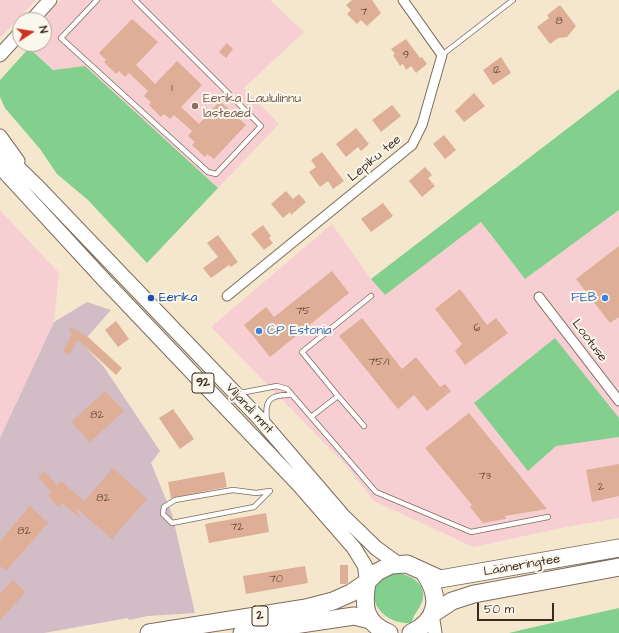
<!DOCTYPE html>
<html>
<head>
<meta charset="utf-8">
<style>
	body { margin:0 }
	#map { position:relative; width:619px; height:633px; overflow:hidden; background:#f4e7cd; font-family:"Architects Daughter",sans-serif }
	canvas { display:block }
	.north { position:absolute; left:12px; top:12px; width:40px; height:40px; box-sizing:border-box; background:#fbf7ec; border:1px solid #aea59a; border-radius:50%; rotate:78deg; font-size:11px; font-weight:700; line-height:16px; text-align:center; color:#3b2a1e }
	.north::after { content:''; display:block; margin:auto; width:14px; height:18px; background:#c8321e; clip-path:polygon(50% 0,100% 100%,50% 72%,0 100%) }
	.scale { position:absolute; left:477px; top:603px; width:77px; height:18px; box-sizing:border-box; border:2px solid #3b2a1e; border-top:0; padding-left:5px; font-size:12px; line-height:14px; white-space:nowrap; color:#3b2a1e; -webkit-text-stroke:3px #fbf7ec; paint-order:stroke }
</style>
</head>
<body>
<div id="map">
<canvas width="619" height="633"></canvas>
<div class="north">N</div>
<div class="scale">50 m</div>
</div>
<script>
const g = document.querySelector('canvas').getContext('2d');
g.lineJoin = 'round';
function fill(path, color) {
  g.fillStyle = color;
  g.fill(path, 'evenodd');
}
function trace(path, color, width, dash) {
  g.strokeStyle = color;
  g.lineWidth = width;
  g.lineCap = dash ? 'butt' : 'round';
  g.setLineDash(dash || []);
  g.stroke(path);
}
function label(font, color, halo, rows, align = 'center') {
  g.font = font + ' "Architects Daughter",sans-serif';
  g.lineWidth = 4;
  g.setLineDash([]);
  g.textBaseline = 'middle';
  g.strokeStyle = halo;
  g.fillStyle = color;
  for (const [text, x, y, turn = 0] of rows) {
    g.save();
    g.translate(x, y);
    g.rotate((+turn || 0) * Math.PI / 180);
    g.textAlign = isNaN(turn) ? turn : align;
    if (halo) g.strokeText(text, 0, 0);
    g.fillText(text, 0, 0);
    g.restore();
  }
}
fill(new Path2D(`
	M 0,0 L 36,0 L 0,38 Z
	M 61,0 L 270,0 L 304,32 L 244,88 L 279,124 L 218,188 L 85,66 L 53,70 L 25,44 L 44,44 L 44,20 L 43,20 Z
	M 0,210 L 59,273 L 54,322 L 0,438 Z
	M 619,210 L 619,518 L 571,526 L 473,547 L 374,501 L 345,464 L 211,327 L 332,224 L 371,279 L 385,295 L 481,222 L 525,279 Z`), '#f7cfd3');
fill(new Path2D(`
	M 87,302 L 111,310 L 82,343 L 104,367 L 160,451 L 151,463 L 172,514 L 195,613 L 148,616 L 129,620 L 128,618 L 44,633 L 0,633 L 0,438 L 54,322 Z`), '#d2bdc7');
fill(new Path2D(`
	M 29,48 L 53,70 L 85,66 L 218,188 L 147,263 L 88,200 L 57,174 L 40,149 L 5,108 L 0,97 L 0,80 Z
	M 619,89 L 619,210 L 525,279 L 481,222 L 385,295 L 371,279 Z
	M 555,338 L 619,418 L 619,437 L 556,446 L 528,471 L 474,403 Z
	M 399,573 C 413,576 428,586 422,602 C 419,610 413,614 412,623 C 374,626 355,578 399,573 Z
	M 619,608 L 619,633 L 509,633 L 521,630 Z`), '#83d08e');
fill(new Path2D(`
	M 352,0 L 372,0 L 381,13 L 367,26 L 361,20 L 357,24 L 347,14 L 351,10 L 346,5 Z
	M 560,5 L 576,26 L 567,37 L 558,38 L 550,44 L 537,27 L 549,18 L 547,15 Z
	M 132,19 L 158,42 L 136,65 L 155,84 L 177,61 L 202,85 L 181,107 L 199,124 L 220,101 L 246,125 L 214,159 L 207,154 L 205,157 L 192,145 L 195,142 L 188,136 L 192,131 L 174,115 L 170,119 L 164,114 L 161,117 L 149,105 L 151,102 L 144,96 L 148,91 L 129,73 L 125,77 L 119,71 L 116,74 L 104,62 L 106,60 L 99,53 Z
	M 406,39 L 420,58 L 422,57 L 427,64 L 416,73 L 411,66 L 406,70 L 403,64 L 400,66 L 393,55 L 395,54 L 391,49 Z
	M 227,43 L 233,49 L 226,58 L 219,52 Z
	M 501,57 L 511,73 L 493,85 L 483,70 Z
	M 474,93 L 485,106 L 464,122 L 455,111 Z
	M 392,105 L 401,116 L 381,132 L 372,120 Z
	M 356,128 L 369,144 L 361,151 L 358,147 L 346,157 L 336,144 Z
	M 444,135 L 456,150 L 445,159 L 433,144 Z
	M 322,152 L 344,181 L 333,189 L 328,181 L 320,187 L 309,172 L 316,167 L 311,160 Z
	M 425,167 L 432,175 L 428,178 L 435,186 L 422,197 L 409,181 Z
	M 286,191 L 293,199 L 299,194 L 306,202 L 291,215 L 290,212 L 283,218 L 271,204 Z
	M 383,203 L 393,216 L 371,232 L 361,219 Z
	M 263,225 L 271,236 L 269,238 L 273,243 L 264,250 L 251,234 Z
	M 218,235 L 238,262 L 231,267 L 229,265 L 211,278 L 203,268 L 218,257 L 207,243 Z
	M 619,246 L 619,317 L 610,323 L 576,279 Z
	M 332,271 L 349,293 L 270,357 L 244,325 L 266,307 L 274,317 Z
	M 460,289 L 487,325 L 496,318 L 508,333 L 465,365 L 455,351 L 462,344 L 435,309 Z
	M 362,318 L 402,369 L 416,357 L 440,387 L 445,384 L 451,391 L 427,411 L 414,395 L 398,409 L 339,336 Z
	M 116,321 L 129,339 L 118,347 L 105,330 Z
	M 71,327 L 88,337 L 122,368 L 116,375 L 78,340 L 69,355 L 63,351 L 72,334 L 69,331 Z
	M 105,391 L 124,411 L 90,442 L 71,422 Z
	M 173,409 L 194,439 L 180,449 L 159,418 Z
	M 469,413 L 547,509 L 505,516 L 506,519 L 483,523 L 470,507 L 472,505 L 425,448 Z
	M 619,464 L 619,496 L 592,502 L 586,470 Z
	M 113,468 L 147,499 L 112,539 L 75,507 L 80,518 L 62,503 L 59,507 L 50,499 L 51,498 L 48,496 L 51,492 L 38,477 L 44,471 L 57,485 L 61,481 L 84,501 Z
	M 224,472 L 227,487 L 171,498 L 168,482 Z
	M 30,506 L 48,523 L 6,571 L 0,566 L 0,541 Z
	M 266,513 L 269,532 L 209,543 L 205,524 Z
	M 340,565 L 348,565 L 348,583 L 346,584 L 340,584 Z
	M 305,566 L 308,583 L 246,594 L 243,576 Z
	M 13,580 L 26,592 L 0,620 L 0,594 Z`), '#dfae97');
const lane = new Path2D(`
	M 97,0 L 61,38 L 208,172 L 216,174 L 261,126 L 135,0
	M 442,55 L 513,0
	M 240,393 L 277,386 L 287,389 L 376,492 L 471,532 L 548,517
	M 338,396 L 364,426
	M 311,417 L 338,396 L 302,352 L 371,296
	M 267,421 C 264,399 271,394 292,395
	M 233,490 L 256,493 L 270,491 L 254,507 L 172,523 L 163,514 L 164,507 L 175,500 Z`);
const street = new Path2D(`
	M 227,296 L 412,145 L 422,125 L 442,55 L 403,0
	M 539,297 L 619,401`);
const secondary = new Path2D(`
	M 32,20 L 50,0
	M 0,55 L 20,33
	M 0,136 L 18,161
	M 432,614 L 435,633`);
const primary = new Path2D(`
	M 0,150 L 39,188 L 258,417 L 343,516 L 376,548 L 398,564
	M 0,167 L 105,281 L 299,485 L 354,548 L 365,566 L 367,582`);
const highway = new Path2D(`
	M 367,582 C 363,606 364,623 389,633
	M 432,614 L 452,601 L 474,594 L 619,567
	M 149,633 L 306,608 L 333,601 L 351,593 L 367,582 L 377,572 L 391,565 L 407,564 L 440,579 L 619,548
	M 242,633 L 354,616 L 370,620
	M 411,633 C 438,620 441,598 425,574`);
trace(lane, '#7c6c5b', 6);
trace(street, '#7c6c5b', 11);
trace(secondary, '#7c6c5b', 15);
trace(primary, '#7c6c5b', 16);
trace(highway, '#7c6c5b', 19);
trace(lane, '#fff', 4.5);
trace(street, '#fff', 9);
trace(secondary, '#fff', 13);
trace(primary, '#fff', 14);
trace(highway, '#fff', 17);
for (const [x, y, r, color] of [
	[195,106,4,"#8d6e63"],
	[151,298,4,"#1a4fb4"],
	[605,298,4,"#3f7fe0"],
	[259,331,4,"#3f7fe0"]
]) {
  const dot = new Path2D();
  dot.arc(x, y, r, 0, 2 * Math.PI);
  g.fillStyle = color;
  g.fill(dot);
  trace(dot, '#fbf7ec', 1.5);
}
label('11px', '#644b3c', null, [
	["7",364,13],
	["8",559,22],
	["9",406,56],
	["12",497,71],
	["1",172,89],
	["75",303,312],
	["6",477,329],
	["75/1",379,363],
	["82",97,416],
	["73",485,477],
	["2",601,488],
	["82",103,499],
	["72",237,528],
	["82",24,532],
	["70",276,580]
]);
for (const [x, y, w] of [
	[203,383,22],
	[260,616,16]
]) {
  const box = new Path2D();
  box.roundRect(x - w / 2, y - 10, w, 20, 3);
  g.fillStyle = '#fbf7ec';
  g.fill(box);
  trace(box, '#3b2a1e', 1);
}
label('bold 12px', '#3b2a1e', null, [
	["92",203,383],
	["2",260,616]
]);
label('13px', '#785e54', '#fbf7ec', [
	["Eerika Laululinnu",203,99],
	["lasteaed",203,114]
], 'left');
label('13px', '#3b2a1e', '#fbf7ec', [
	["Lepiku tee",375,159,-40],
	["Lootuse",589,341,53],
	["Viljandi mnt",249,409,47],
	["Lääneringtee",522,566,-10]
]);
label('13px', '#164399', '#fbf7ec', [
	["Eerika",159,298]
], 'left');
label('13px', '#366cbe', '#fbf7ec', [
	["FEB",597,298],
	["CP Estonia",267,331,"left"]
], 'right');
</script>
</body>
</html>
